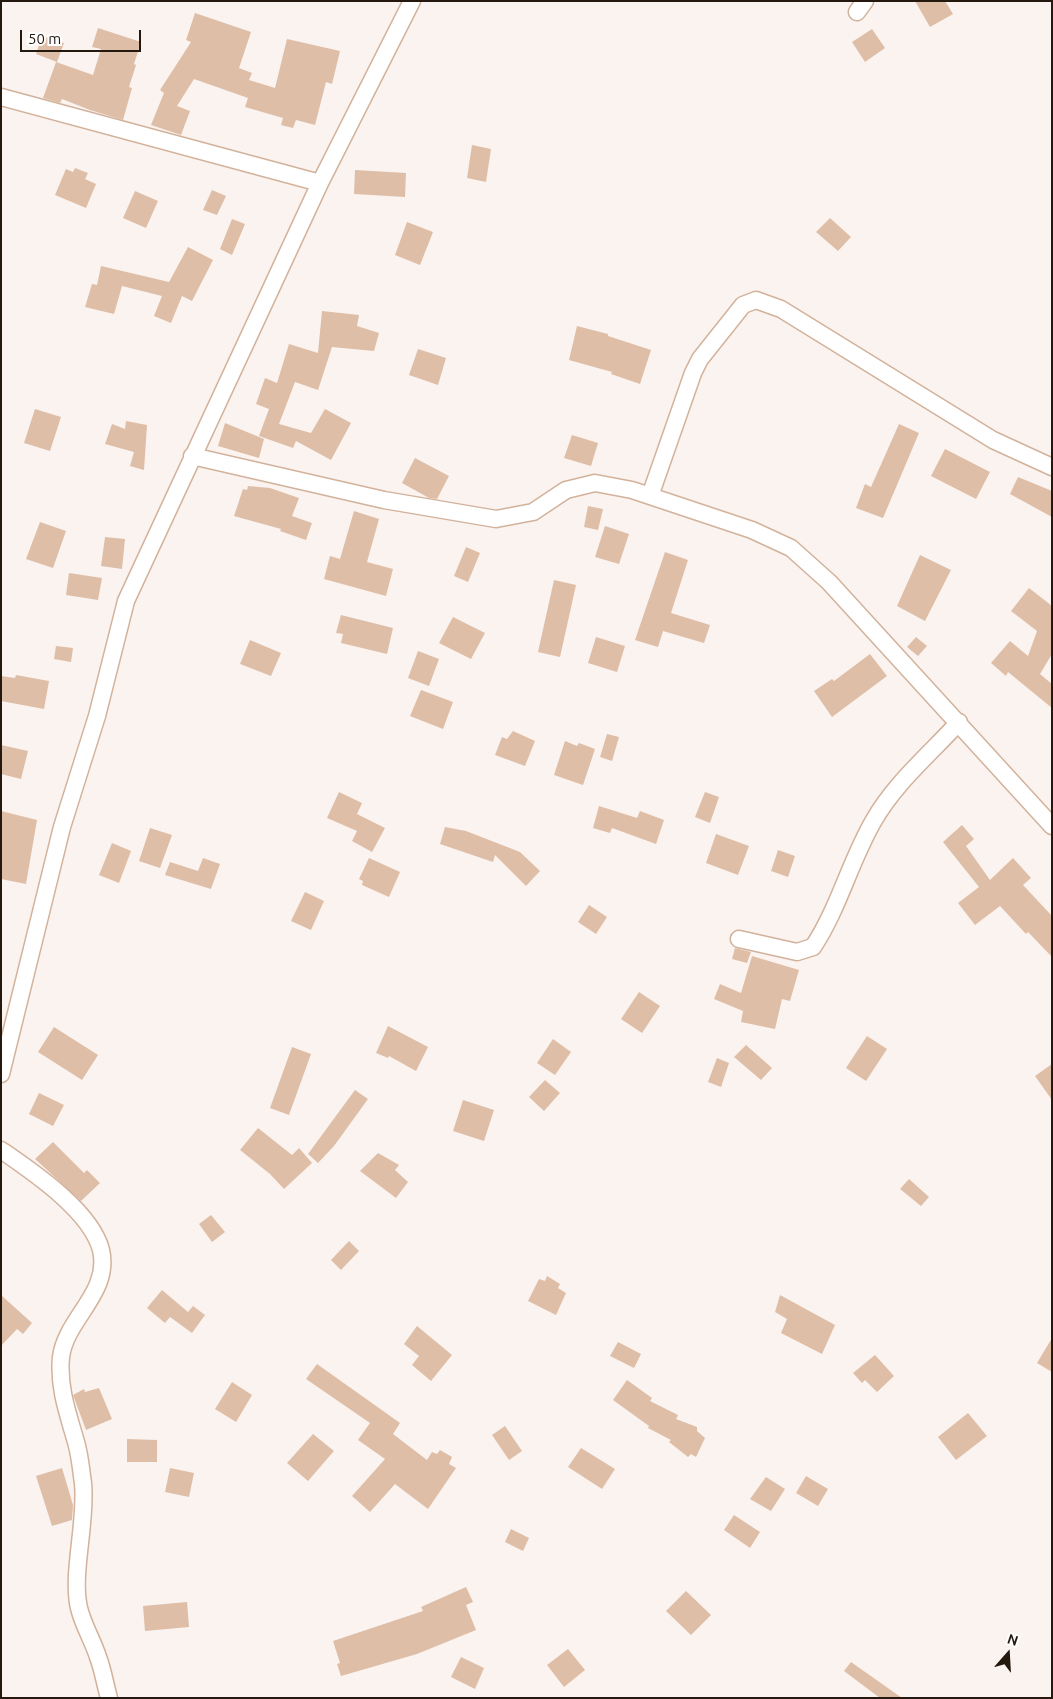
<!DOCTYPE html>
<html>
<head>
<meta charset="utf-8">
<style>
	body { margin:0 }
	#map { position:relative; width:1053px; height:1699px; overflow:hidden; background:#faf3ef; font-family:Ubuntu,sans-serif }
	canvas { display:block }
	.frame { position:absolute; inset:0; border:2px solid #24180f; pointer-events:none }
	.north { position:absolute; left:983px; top:1629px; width:50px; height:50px; -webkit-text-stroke:4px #fff; paint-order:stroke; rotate:19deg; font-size:14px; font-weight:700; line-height:20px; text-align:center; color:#24180f }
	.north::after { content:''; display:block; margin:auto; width:18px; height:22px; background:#24180f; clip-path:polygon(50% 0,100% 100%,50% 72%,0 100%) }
	.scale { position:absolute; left:20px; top:30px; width:121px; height:22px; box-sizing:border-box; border:2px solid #24180f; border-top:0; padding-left:6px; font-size:15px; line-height:18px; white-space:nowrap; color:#24180f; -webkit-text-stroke:4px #fff; paint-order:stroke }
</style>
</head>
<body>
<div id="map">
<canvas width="1053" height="1699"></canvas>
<div class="frame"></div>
<div class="north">N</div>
<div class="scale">50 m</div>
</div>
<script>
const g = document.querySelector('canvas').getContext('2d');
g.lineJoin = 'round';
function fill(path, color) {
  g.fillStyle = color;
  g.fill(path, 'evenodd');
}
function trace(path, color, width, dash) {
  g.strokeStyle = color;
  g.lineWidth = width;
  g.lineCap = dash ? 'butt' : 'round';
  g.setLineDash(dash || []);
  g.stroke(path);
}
fill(new Path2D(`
	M 915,1 L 945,1 L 953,14 L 930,27 Z
	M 195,13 L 251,32 L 239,68 L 252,73 L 249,80 L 275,88 L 287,39 L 340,51 L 332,84 L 326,82 L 315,125 L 296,120 L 293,128 L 281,125 L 283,118 L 245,107 L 248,98 L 194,79 L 177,106 L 190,111 L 181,135 L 151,125 L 164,93 L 160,90 L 191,42 L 186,40 Z
	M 98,28 L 141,42 L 134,64 L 136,65 L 129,87 L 132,88 L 123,120 L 90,110 L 62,99 L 60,103 L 43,98 L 56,62 L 93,75 L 101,49 L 92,47 Z
	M 872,29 L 885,48 L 865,62 L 852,42 Z
	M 42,36 L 64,43 L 57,62 L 36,54 Z
	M 472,145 L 491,149 L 486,182 L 467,178 Z
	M 75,168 L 88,173 L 85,179 L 96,184 L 86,208 L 55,195 L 66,169 L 73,172 Z
	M 355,170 L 406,173 L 405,197 L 354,194 Z
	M 212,190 L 226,196 L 217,215 L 203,210 Z
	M 135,191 L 158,201 L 146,228 L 123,218 Z
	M 830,218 L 851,237 L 838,251 L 816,232 Z
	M 232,219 L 245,224 L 232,255 L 220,249 Z
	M 407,222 L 433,232 L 420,265 L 395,255 Z
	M 188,247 L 213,260 L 192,301 L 182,296 L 171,323 L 154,316 L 162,296 L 122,286 L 114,314 L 85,307 L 92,284 L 97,285 L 101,266 L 169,282 Z
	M 322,311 L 359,315 L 357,326 L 379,333 L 374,351 L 332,347 L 318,390 L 295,382 L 279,424 L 311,433 L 325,409 L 351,423 L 331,460 L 296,441 L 293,448 L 259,436 L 269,409 L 256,404 L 265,378 L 277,383 L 289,344 L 318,353 Z
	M 577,326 L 608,334 L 608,336 L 651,350 L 640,384 L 611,374 L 612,372 L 569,360 Z
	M 418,349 L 446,358 L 438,385 L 409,375 Z
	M 35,409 L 61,417 L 50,451 L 24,443 Z
	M 126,421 L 147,425 L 144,470 L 130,466 L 134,452 L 105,444 L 112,424 L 125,429 Z
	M 225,423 L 264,439 L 259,458 L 218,446 Z
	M 899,424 L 919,433 L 883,518 L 856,508 L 865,484 L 871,487 Z
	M 572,435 L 598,443 L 591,466 L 564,458 Z
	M 945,449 L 990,472 L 976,499 L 931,476 Z
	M 415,458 L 449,476 L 437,499 L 429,498 L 402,483 Z
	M 1018,477 L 1052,491 L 1052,517 L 1010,494 Z
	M 248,486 L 270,488 L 299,498 L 292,516 L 312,523 L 306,540 L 280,531 L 281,529 L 234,516 L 243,489 L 247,490 Z
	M 588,506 L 603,509 L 598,530 L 584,527 Z
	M 354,511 L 379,519 L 367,562 L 393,569 L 386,596 L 324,579 L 330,556 L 340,559 Z
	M 40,522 L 66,531 L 53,568 L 26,559 Z
	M 605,526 L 629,534 L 619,564 L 595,557 Z
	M 105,537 L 125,539 L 122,569 L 101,566 Z
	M 466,547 L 480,553 L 468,582 L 454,576 Z
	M 665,552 L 688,560 L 671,613 L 710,625 L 704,643 L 663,631 L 658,647 L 635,640 Z
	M 920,555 L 951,570 L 925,621 L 897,606 Z
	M 69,573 L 102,578 L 98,600 L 66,595 Z
	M 554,580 L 576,585 L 560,657 L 538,652 Z
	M 1029,588 L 1052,606 L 1052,654 L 1040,674 L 1052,684 L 1052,708 L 1008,672 L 1006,676 L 991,663 L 1010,641 L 1028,656 L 1037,631 L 1011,611 Z
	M 341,615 L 393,628 L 387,654 L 341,643 L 343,634 L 336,633 Z
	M 453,617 L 485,633 L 471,659 L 439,643 Z
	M 596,637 L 625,646 L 617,672 L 588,663 Z
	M 916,637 L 927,646 L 918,656 L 907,647 Z
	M 250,640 L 281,653 L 271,676 L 240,664 Z
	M 56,646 L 73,648 L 71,662 L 54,659 Z
	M 418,651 L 439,659 L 429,686 L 408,678 Z
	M 870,654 L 887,676 L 832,717 L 814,691 L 832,679 L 834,681 Z
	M 16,675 L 49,681 L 44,709 L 1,701 L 1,676 L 15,678 Z
	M 421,690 L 453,702 L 443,729 L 410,716 Z
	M 513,731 L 535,741 L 525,766 L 495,755 L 502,737 L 507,739 Z
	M 607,734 L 619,737 L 612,761 L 600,757 Z
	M 565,741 L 577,746 L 579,743 L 595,749 L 583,785 L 554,775 Z
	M 1,745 L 28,751 L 21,779 L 1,774 Z
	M 339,792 L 362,803 L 357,814 L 385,828 L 372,852 L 352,841 L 357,831 L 327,818 Z
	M 705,792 L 719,797 L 710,823 L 695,817 Z
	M 599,806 L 637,818 L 640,811 L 664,820 L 656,844 L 612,828 L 610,833 L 593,828 Z
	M 1,811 L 37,820 L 26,884 L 1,879 Z
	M 962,825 L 974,839 L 966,846 L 990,880 L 1013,858 L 1031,878 L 1023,885 L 1052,916 L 1052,957 L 1028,932 L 1026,934 L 1000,906 L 975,925 L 958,903 L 979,887 L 943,842 Z
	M 445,827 L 466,831 L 520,852 L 540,871 L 526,886 L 495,855 L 493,862 L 440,844 Z
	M 150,828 L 172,835 L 160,868 L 139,861 Z
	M 716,834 L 749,846 L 738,875 L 706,863 Z
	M 112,843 L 131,851 L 119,883 L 99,875 Z
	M 778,850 L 795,856 L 788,877 L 771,871 Z
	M 203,858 L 220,864 L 211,889 L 165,875 L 170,862 L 198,871 Z
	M 369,858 L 400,872 L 389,897 L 362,885 L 363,881 L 359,879 Z
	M 305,892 L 324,901 L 311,930 L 291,921 Z
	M 589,905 L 607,917 L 596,934 L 578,922 Z
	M 735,948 L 751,952 L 747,963 L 732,959 Z
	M 752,956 L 799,970 L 790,1001 L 782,999 L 775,1029 L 741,1022 L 743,1011 L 714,999 L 720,984 L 741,993 Z
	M 639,992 L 660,1006 L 642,1033 L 621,1019 Z
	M 388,1026 L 428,1047 L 416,1071 L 389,1056 L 388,1058 L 376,1053 Z
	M 54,1027 L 98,1055 L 82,1080 L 38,1052 Z
	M 867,1036 L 887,1049 L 866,1081 L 846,1068 Z
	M 553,1039 L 571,1052 L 555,1075 L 537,1063 Z
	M 746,1045 L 772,1068 L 761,1080 L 734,1057 Z
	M 292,1047 L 311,1054 L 289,1115 L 270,1108 Z
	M 717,1058 L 729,1063 L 721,1087 L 708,1082 Z
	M 1052,1064 L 1052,1100 L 1035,1076 Z
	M 545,1080 L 560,1093 L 544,1111 L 529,1097 Z
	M 355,1090 L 368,1099 L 334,1146 L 318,1163 L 308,1154 Z
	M 39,1093 L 64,1105 L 53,1126 L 29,1114 Z
	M 463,1100 L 494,1110 L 484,1141 L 453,1131 Z
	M 258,1128 L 292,1155 L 299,1148 L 312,1163 L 284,1189 L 270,1174 L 240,1150 Z
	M 53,1142 L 84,1173 L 87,1170 L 100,1183 L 81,1201 L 35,1159 Z
	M 378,1153 L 399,1165 L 395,1170 L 408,1182 L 396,1198 L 360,1171 Z
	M 909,1179 L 929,1197 L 921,1206 L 900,1189 Z
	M 211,1215 L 225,1232 L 212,1242 L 199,1224 Z
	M 349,1241 L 359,1251 L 341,1270 L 331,1260 Z
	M 547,1276 L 560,1284 L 558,1288 L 566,1293 L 556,1315 L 528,1301 L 539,1279 L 545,1281 Z
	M 162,1290 L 188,1312 L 193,1306 L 205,1315 L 192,1333 L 170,1317 L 165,1323 L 147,1308 Z
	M 1,1295 L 32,1323 L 23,1334 L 17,1329 L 1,1346 Z
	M 780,1295 L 835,1325 L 822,1354 L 781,1333 L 787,1319 L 775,1312 Z
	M 417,1326 L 452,1355 L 431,1381 L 412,1365 L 419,1356 L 404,1344 Z
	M 1052,1338 L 1052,1372 L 1037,1363 Z
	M 618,1342 L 641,1354 L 634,1368 L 610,1356 Z
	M 875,1355 L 894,1376 L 877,1392 L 865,1380 L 862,1383 L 853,1373 Z
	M 317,1364 L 400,1423 L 393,1434 L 427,1460 L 432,1452 L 437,1454 L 440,1450 L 452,1457 L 449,1464 L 456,1468 L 428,1509 L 395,1484 L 370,1512 L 352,1496 L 385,1459 L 358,1440 L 370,1423 L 306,1379 Z
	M 627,1380 L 652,1398 L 650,1401 L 678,1415 L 676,1419 L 697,1427 L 697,1431 L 705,1438 L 696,1457 L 691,1454 L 688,1457 L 669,1442 L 671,1440 L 648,1428 L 649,1426 L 613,1400 Z
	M 232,1382 L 252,1395 L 236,1422 L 215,1409 Z
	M 99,1388 L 112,1419 L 86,1430 L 73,1395 L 84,1389 L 85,1392 Z
	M 968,1413 L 987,1436 L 956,1460 L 938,1437 Z
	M 505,1426 L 522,1451 L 509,1460 L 492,1435 Z
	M 313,1434 L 334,1451 L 308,1481 L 287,1463 Z
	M 127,1439 L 157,1440 L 157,1462 L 127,1462 Z
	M 581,1448 L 615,1469 L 602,1489 L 568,1467 Z
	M 62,1468 L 73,1505 L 72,1520 L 52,1526 L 36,1476 Z
	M 170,1468 L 194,1473 L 189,1497 L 165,1492 Z
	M 806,1476 L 828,1489 L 818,1506 L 796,1493 Z
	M 766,1477 L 785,1489 L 771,1511 L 750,1499 Z
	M 734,1515 L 760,1532 L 750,1548 L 724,1530 Z
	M 511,1529 L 529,1538 L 523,1551 L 505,1542 Z
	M 466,1587 L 473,1602 L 466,1605 L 476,1630 L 417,1654 L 341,1676 L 337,1664 L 340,1663 L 333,1641 L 423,1611 L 421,1607 Z
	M 686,1591 L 711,1615 L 691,1635 L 666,1611 Z
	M 187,1602 L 189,1627 L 145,1631 L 143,1606 Z
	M 568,1649 L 585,1670 L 564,1687 L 547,1665 Z
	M 461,1657 L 484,1668 L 475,1689 L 451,1677 Z
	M 851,1662 L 902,1698 L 880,1698 L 844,1671 Z`), '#dfbea7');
const minor = new Path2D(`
	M 857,12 L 865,1
	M 1,97 L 320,183
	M 192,456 L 384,500 L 496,519 L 533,512 L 566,490 L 595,483 L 632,490 L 752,530 L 791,548 L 829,582 L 1052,826
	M 650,496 L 693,373 L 700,359 L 743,305 L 756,300 L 781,309 L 993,440 L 1052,467
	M 739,939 L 797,952 L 813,947 C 839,908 850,861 874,820 C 895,783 930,754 959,722
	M 1,1074 L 62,827 L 97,716 L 126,601 L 320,183 L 412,1
	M 1,1150 C 33,1172 91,1211 101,1250 C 111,1293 66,1318 61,1357 C 58,1387 68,1414 76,1442 C 80,1455 81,1470 83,1483 C 87,1522 71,1574 79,1608 C 83,1625 93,1641 98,1657 C 103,1670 105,1684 109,1698`);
trace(minor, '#d2b29b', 19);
trace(minor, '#fff', 16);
</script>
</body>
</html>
